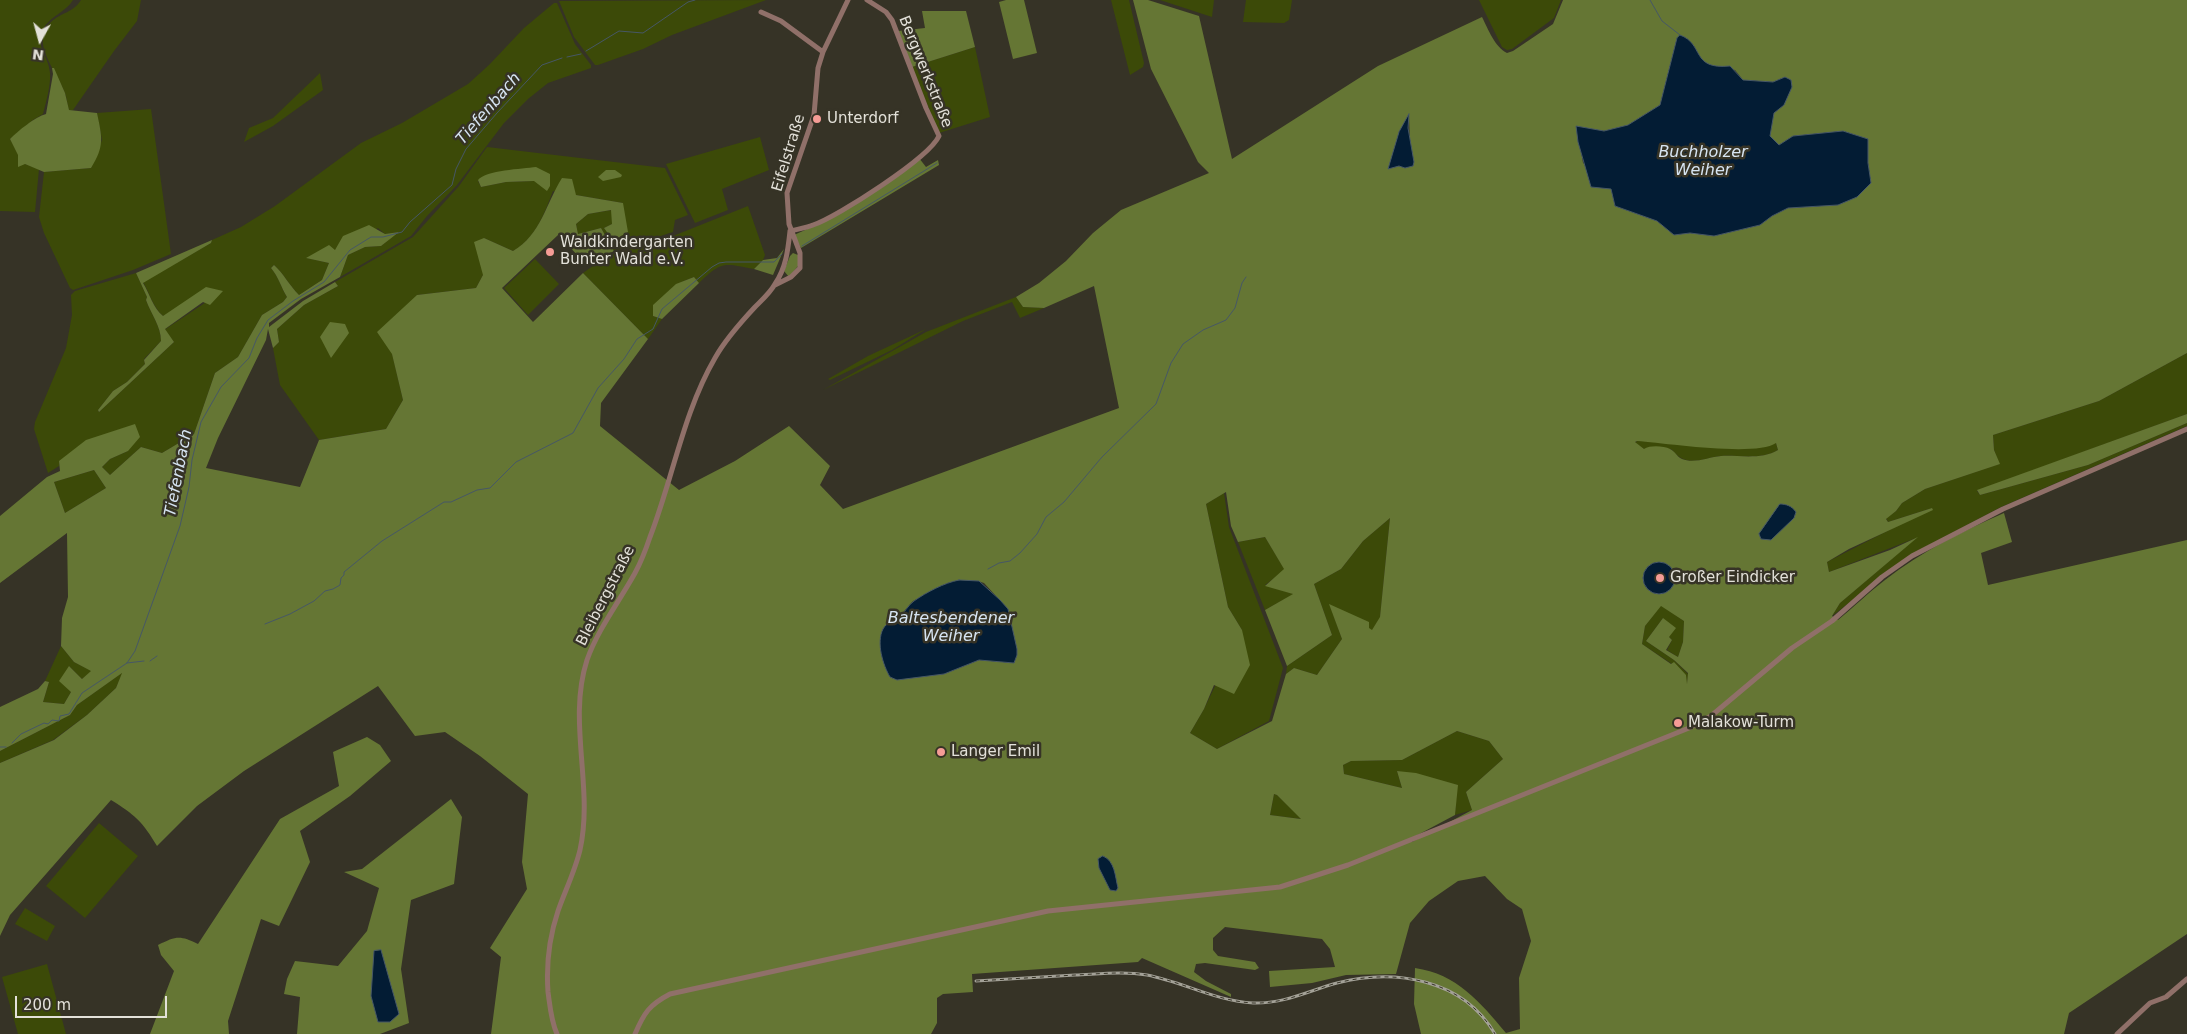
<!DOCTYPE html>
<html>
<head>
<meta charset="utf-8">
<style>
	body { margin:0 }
	#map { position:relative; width:2187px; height:1034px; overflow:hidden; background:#363326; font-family:"DejaVu Sans",sans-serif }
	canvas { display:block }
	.north { position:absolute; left:15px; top:15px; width:50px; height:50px; -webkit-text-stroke:4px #363326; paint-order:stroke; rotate:187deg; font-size:14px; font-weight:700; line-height:20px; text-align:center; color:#e3e1d9 }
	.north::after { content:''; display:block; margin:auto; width:18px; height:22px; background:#e3e1d9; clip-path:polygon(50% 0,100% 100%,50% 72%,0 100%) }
	.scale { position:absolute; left:15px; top:996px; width:152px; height:22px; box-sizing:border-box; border:2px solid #e3e1d9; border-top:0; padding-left:6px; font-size:15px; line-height:18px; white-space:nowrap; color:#e3e1d9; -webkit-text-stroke:4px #363326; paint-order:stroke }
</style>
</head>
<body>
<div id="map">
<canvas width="2187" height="1034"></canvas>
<div class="north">N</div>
<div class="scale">200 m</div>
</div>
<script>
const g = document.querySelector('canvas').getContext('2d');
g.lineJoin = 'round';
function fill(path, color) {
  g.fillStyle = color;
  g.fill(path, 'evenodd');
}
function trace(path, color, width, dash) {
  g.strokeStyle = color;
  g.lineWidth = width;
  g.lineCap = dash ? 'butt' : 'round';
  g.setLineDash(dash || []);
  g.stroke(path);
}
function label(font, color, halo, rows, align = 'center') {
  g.font = font + ' "DejaVu Sans",sans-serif';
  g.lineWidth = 5;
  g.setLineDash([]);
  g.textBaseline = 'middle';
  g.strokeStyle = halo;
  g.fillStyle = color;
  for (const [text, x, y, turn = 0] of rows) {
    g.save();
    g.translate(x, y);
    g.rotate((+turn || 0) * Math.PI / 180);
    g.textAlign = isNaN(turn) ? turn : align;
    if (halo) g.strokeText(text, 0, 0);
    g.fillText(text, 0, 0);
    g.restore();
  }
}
fill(new Path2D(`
	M 0,0 L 73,0 C 66,12 50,16 43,29 C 34,46 49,56 50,73 C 51,86 46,101 43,114 L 33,120 L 10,139 L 25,164 L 39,169 L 35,212 L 0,211 Z
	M 81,0 L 141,0 L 137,21 L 114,51 L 73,110 L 69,110 C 67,104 67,97 64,91 C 57,72 29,41 51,22 C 62,12 73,13 81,0 Z
	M 766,0 L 672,35 L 643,49 L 598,65 L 595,65 L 574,37 L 559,1 Z
	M 1111,0 L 1129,0 L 1144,63 L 1143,67 L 1130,75 Z
	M 1160,0 L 1214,0 L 1212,17 Z
	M 1246,0 L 1292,0 L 1289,20 L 1284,23 L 1243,22 Z
	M 1479,0 L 1561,0 L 1554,18 L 1512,49 L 1507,50 L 1502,47 Z
	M 554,3 L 557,3 L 575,44 L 591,65 L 591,68 L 548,83 L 528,99 L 504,123 L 457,185 L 427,216 L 411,236 L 340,277 L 348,255 L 365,247 L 381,246 L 398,232 L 385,234 L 378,228 L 335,250 L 307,258 L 329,263 L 322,280 L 299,295 C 289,285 284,274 274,265 L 271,268 C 278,276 281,287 287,297 L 283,302 L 262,315 L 238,357 L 215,373 L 194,434 L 162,453 L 141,447 L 110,475 L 102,467 L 110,459 L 128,451 L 59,461 L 59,466 L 48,473 L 34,429 L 35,422 L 66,348 L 72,315 L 71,295 L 75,291 L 136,273 L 147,297 L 146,300 C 151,314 161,326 161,341 L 144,359 L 145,364 L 127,382 L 113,391 L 98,410 L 99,412 L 174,342 L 164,330 L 223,291 L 163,316 C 153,307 150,294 143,282 L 211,243 L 212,240 L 241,227 L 275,206 L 361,143 L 402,123 L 468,84 L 489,65 L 524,28 Z
	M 975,47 L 990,117 L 939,133 L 912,67 Z
	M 320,73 L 323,90 L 273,126 L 244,142 L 249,128 L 273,118 Z
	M 151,109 L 171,254 L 133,270 L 73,290 L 70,288 L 44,233 L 39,217 L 44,172 L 91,168 L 102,140 L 97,113 Z
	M 760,137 L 769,170 L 722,189 L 728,210 L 695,223 L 666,164 Z
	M 487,147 L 665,168 L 688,215 L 675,220 L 673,232 L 614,251 L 601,228 L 578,234 L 576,224 L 588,214 L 612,210 L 612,224 L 604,228 L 619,248 L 623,203 L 553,191 C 544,214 536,238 513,251 L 484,238 L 483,275 L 476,288 L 417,295 L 392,353 L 403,400 L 386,429 L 319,440 L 280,385 L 273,348 L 279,342 L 277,329 L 304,305 L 338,286 L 335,282 L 413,237 L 459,186 ZM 550,174 L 534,181 L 506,182 L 481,187 L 478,181 Z
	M 748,206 L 765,255 L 763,260 L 754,269 C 723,263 722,261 699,283 L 694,277 C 668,286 667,293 653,316 L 662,319 L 648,339 L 583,273 L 607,256 L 663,240 Z
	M 535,259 L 559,284 L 528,315 L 504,288 Z
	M 1016,297 L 1023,307 L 1044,308 L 1020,318 L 1012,302 L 963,321 L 823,390 L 926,332 Z
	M 926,329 L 892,350 L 830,380 L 828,379 L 868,356 Z
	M 2187,353 L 2187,414 L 1977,491 L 1980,495 L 2088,465 L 2187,423 L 2187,426 L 2001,507 L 1912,554 L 1832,616 L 1840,603 L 1916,538 L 1829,572 L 1827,562 L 1932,508 L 1888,522 L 1886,518 L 1896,511 L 1902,503 L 1925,489 L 1999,464 L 1994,450 L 1993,435 L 2099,401 Z
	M 1637,441 L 1776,443 L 1778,450 C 1762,460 1739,455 1721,456 C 1709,457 1695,464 1683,459 C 1678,457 1674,452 1671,449 L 1644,449 L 1635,443 Z
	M 94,470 L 106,488 L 65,513 L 54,482 Z
	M 1224,493 L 1229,527 L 1283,668 L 1269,721 L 1217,749 L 1190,733 L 1204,709 L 1242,630 L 1228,607 L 1206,504 Z
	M 1390,518 L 1380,618 L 1372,631 L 1330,605 L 1342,639 L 1317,675 L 1294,668 L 1286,674 L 1287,666 L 1332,635 L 1314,584 L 1341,569 L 1363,541 Z
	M 1265,537 L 1285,570 L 1265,585 L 1294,594 L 1265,610 L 1238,542 Z
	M 1661,605 L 1684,621 L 1683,642 L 1678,657 L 1667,650 L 1672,640 L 1669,637 L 1663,618 L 1646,641 L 1674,660 L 1688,674 L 1687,685 L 1674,663 L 1672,664 L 1642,644 L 1645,626 Z
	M 61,646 L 74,662 L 92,671 L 82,679 L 69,666 L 71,692 L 64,704 L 43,702 L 49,682 L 45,681 Z
	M 123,672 L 116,688 L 87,715 L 53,740 L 0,763 L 0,751 L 70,715 L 77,705 Z
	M 1457,731 L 1489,741 L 1503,759 L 1466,792 L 1472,810 L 1455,815 L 1457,785 L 1397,771 L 1402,788 L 1344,774 L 1343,765 L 1351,761 L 1402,760 Z
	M 1274,794 L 1277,795 L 1302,819 L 1270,815 Z
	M 99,823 L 138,856 L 85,918 L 46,886 Z
	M 25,908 L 55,926 L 47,941 L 15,924 Z
	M 47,964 L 66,1034 L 18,1034 L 2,977 Z`), '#3c4a08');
fill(new Path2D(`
	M 1006,0 L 1024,0 L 1037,53 L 1013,59 L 999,2 Z
	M 1133,0 L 1148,0 L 1199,16 L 1232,159 L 1378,66 L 1482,17 C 1488,29 1495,47 1507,53 L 1513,51 L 1553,24 L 1563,0 L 2187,0 L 2187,353 L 2099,401 L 1993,435 L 1994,450 L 2000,464 L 1925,489 L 1902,503 L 1896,511 L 1886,519 L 1888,522 L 1932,508 L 1933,510 L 1849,549 L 1827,562 L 1829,572 L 1890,550 L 1918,537 L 1840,603 L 1832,616 L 1838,620 C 1854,607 1869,592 1885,580 C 1921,552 1962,531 2004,513 L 2012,542 L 1981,553 L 1988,585 L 2187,540 L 2187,934 L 2069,1013 L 2064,1034 L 1421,1034 L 1414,1004 L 1415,968 C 1457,974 1480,1002 1506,1033 L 1520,1029 L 1519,978 L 1531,941 L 1522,909 L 1507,899 L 1485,876 L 1458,881 L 1429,901 L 1410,923 L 1396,974 L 1346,975 L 1312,983 L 1270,987 L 1269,971 L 1335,967 L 1330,949 L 1322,939 L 1225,927 L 1213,938 L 1213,950 L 1218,956 L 1255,962 L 1259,968 L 1255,970 L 1205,963 L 1196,964 L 1194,972 L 1206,981 L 1231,994 L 1231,997 L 1142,958 L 1138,962 L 972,974 L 973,992 L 943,994 L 937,998 L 937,1023 L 931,1034 L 491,1034 L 501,957 L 490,948 L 527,889 L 522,862 L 528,794 L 480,756 L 445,732 L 415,736 L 378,686 L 244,771 L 197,806 L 157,846 C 143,822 134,814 111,800 L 10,915 L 0,936 L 0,763 L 54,740 L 87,715 L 116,688 L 122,673 L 77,705 L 70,715 L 0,751 L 0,707 L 38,689 L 45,681 L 49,682 L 43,702 L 64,704 L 71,692 L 59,681 L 69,666 L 82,679 L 91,671 L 74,662 L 61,646 L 62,618 L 68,597 L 67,533 L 0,583 L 0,516 L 47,477 L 60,471 L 59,461 L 86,440 L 135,424 L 140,437 L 128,451 L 110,459 L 102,467 L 110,475 L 141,447 L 162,453 L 194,434 L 215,373 L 238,357 L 262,315 L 283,302 L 287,297 C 281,287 278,276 271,268 L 274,265 C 284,274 289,285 299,295 L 322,280 L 329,263 L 306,258 L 329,245 L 335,250 L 343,236 L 369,225 L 385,234 L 399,232 L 381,246 L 365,247 L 348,255 L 340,277 L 301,299 L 269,323 L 269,327 L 303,301 L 335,282 L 338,286 L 304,305 L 277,329 L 279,342 L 273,348 L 268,329 L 266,340 L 218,438 L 206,468 L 300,487 L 319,440 L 386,429 L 403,400 L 392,354 L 377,332 L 417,295 L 476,288 L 483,275 L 474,242 L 484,238 L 513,251 C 541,235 546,203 562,178 L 572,179 L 576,195 L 623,203 L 628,232 L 621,236 L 619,249 L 604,228 L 612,224 L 611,210 L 588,214 L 576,224 L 578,234 L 601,228 L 614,251 L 587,265 L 558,235 L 502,288 L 533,322 L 583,273 L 648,339 L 601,403 L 600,426 L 679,490 L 735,461 L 789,426 L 830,466 L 820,485 L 843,509 L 1119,408 L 1094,286 L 1044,308 L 1023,307 L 1016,297 L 1039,283 L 1066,261 L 1093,233 L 1121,210 L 1209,173 L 1198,162 L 1151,69 ZM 1677,38 L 1694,46 L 1700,59 L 1709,65 L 1735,70 L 1743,80 L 1773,82 L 1785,77 L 1784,105 L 1774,113 L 1769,136 L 1779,145 L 1793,136 L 1843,131 L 1868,139 L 1868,163 L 1871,183 L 1838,205 L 1788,208 L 1772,216 L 1760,225 L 1714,236 L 1690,233 L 1674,235 L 1657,221 L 1615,206 L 1612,189 L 1583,163 L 1577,127 L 1604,131 L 1628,125 L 1660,105 ZM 1409,115 L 1410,144 L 1406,168 L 1399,166 L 1399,132 ZM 1637,441 C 1665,443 1756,457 1776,443 L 1778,450 C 1762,460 1739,455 1721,456 C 1709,457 1694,464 1682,459 C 1677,457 1675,451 1670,449 C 1664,446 1650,445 1644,449 L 1635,442 ZM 94,470 L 106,488 L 65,513 L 54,482 ZM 1226,492 L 1231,526 L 1238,542 L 1265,537 L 1284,569 L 1265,586 L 1293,594 L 1265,610 L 1287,666 L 1332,635 L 1314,584 L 1341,569 L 1363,541 L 1390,518 L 1380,617 L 1372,630 L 1369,628 L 1369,622 L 1329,604 L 1342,639 L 1317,675 L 1294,668 L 1286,674 L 1272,721 L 1217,749 L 1190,733 L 1204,709 L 1214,685 L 1234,694 L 1250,665 L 1242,630 L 1228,607 L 1206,504 ZM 978,581 L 984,583 L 1008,609 L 1017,655 L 1014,663 L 979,660 L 944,674 L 893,679 L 881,635 L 884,628 L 889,622 L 899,617 L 913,601 L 950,582 ZM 1661,606 L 1684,621 L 1683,642 L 1678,657 L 1666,650 L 1672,640 L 1669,637 L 1676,628 L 1663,618 L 1646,641 L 1674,660 L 1688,673 L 1687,684 L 1686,675 L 1674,662 L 1671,664 L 1642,644 L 1645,626 ZM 1457,731 L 1489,741 L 1503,759 L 1466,792 L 1472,810 L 1412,842 L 1410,839 L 1455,815 L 1458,785 L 1416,773 L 1397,771 L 1402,788 L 1344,774 L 1343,765 L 1351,761 L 1402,760 ZM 1274,794 L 1277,795 L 1301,819 L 1270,815 Z
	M 922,11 L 966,11 L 975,47 L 912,67 L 898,31 L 925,28 Z
	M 52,68 L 54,68 L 65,93 L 69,110 L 97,113 C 102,137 105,146 91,168 L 44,172 L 25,164 L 18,167 L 18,155 L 10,139 C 18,131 35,117 46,114 L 53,74 Z
	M 919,158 L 926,167 L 938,160 L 939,165 L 801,248 L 794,235 L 814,226 L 883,187 Z
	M 536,167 L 550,174 L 550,186 L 547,191 L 534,181 L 506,182 L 481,187 L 478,180 C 486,170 522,169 536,167 Z
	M 606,170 L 615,170 L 622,175 L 621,177 L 603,181 L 598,177 Z
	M 212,240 L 211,243 L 143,283 C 150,294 153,308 163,316 L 206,287 L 223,291 L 210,305 L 203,302 L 165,329 L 174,342 L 99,412 L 98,410 L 113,391 L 127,382 L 145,364 L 144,360 L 161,341 C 161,326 151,314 146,300 L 147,297 L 136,273 Z
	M 784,249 L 773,275 L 754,269 L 763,260 L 777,258 Z
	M 793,253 L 798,255 L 798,266 L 789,277 L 784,271 L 790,256 Z
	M 694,277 L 699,283 L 662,319 L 653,316 L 653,305 L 676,284 Z
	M 330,322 L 345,324 L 349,333 L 331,358 L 320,337 Z
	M 2187,414 L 2187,423 L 2088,465 L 1980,495 L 1977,490 Z
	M 367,737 L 380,745 L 391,761 L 350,796 L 300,831 L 310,862 L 279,926 L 261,919 L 228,1021 L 229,1034 L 150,1034 L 174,971 L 161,955 L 158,945 C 176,936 180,935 198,944 L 280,819 L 339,786 L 333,752 Z
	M 451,799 L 462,817 L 454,884 L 411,900 L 401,969 L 409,1023 L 380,1034 L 297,1034 L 300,997 L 284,994 L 287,979 L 295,961 L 338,966 L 367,931 L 379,888 L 344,872 L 362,869 Z`), '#657634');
const water = new Path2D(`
	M 1680,35 C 1705,44 1690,70 1730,66 L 1743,80 L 1773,82 L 1785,77 L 1791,80 L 1792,87 L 1784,105 L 1774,113 L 1770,136 L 1779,145 L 1793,136 L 1843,131 L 1868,139 L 1868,163 L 1871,183 L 1857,197 L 1838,205 L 1788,208 L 1772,216 L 1760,225 L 1714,236 L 1690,233 L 1674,235 L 1657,221 L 1615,206 L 1611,189 L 1591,187 L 1578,142 L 1576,126 L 1604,131 L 1628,125 L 1660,105 L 1677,38 Z
	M 1409,114 L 1408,128 L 1414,162 L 1413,166 L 1405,168 L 1399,166 L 1388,169 L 1399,132 Z
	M 1780,504 C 1786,504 1792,506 1796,512 L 1794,518 L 1771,540 L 1761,539 L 1759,534 Z
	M1643 578a16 16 0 1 1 32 0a16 16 0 1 1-32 0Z
	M 959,580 L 979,581 L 1000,600 L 1008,609 L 1017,649 L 1017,655 L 1014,663 L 979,660 L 944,674 L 897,680 L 890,677 C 883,665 876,643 883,629 C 887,622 892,622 898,618 C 904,614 908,605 914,601 C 927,592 944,583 959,580 Z
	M 1103,856 C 1115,861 1115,876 1118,888 L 1116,891 L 1110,890 L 1099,868 L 1098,859 Z
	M 381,950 L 399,1014 L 390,1022 L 378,1022 L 371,996 L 374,951 Z`);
fill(water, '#031c34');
trace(water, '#465766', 1);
trace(new Path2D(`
	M 1650,0 L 1662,21 L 1680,35
	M 586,51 L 619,31 L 643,33 L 688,2 L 695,0
	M 567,57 L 581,54
	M 802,246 L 937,163
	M 988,569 L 999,563 L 1010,561 L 1020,553 L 1037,534 L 1046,517 L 1064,502 L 1102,457 L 1156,404 L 1171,363 L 1183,344 L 1203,330 L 1226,320 L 1235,308 L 1242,283 L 1246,277
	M 265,624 L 290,614 L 314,601 L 325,591 L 333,589 L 340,585 L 341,578 L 344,575 L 344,572 L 382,541 L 444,502 L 451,502 L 477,490 L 490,488 L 516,462 L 573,433 L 598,388 L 624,359 L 637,339 L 653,329 L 662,309 L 712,267 L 719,263 L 726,262 L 774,262 L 782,254
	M 150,661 L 157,656
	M 127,663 L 144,661
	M 12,743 L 21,734 L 44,723 L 48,724 L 52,720 L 59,721 L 60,716 L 69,714 L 82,693 L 127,663 L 135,651 L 180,526 L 189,487 L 192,460 L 201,422 L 221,387 L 249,358 L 257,338 L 268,320 L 293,301 L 324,282 L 350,250 L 371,237 L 383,237 L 402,232 L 410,222 L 452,185 L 456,169 L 466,149 L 497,113 L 542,65 L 562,58
	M 0,747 L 6,747`), '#465766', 1);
trace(new Path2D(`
	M 761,12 L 781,21 L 823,52
	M 790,231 C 798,229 806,228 813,225 C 837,217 929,158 939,136 L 926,108 L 892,20 L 886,12 L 867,0
	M 775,285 L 791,277 L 800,268 L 800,253 L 789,224 L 787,193 L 814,115 L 818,68 L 823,52 L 848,0
	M 557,1034 C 551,1021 550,1006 548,992 C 546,964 549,938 558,911 C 565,891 575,871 580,850 C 594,787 567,722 587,660 C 598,629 619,602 635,573 C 641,562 646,549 650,537 C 673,478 683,413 715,358 C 725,340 741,322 755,307 C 762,300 770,293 775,284 C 786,268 788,250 790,231
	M 635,1034 C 644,1013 649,1005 670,994 L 1048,911 L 1280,887 L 1348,865 L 1689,728 L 1711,716 L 1792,648 L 1832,621 L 1882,577 L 1912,556 L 2003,509 L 2187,429
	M 2117,1034 L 2150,1003 L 2166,997 L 2187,979`), '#907069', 5);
const rail = new Path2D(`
	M 976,981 C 1009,979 1042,977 1075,975 C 1099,974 1123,971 1147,975 C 1183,982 1216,1001 1253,1003 C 1284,1004 1308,991 1337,983 C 1395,968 1463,979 1495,1034`);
trace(rail, '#a3a197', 3);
trace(rail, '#363326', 1, [4]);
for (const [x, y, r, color] of [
	[817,119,5,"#f59c96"],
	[550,252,5,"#f59c96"],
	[1660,578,5,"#f59c96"],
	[1678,723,5,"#f59c96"],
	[941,752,5,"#f59c96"]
]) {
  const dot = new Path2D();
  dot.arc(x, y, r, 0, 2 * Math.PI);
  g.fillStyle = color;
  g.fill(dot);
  trace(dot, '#363326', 2);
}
label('15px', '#e3e1d9', '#363326', [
	["Bergwerkstraße",925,72,68],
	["Eifelstraße",789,153,-73],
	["Bleibergstraße",606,596,-63]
]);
label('15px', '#e3e1d9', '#363326', [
	["Unterdorf",827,119],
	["Waldkindergarten",560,243],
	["Bunter Wald e.V.",560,260],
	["Großer Eindicker",1670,578],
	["Malakow-Turm",1688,723],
	["Langer Emil",951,752]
], 'left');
label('italic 16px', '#d6e4f2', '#363326', [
	["Tiefenbach",489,109,-49],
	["Buchholzer",1703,153],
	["Weiher",1703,171],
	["Tiefenbach",179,473,-79],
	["Baltesbendener",951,619],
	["Weiher",951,637]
]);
</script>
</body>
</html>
